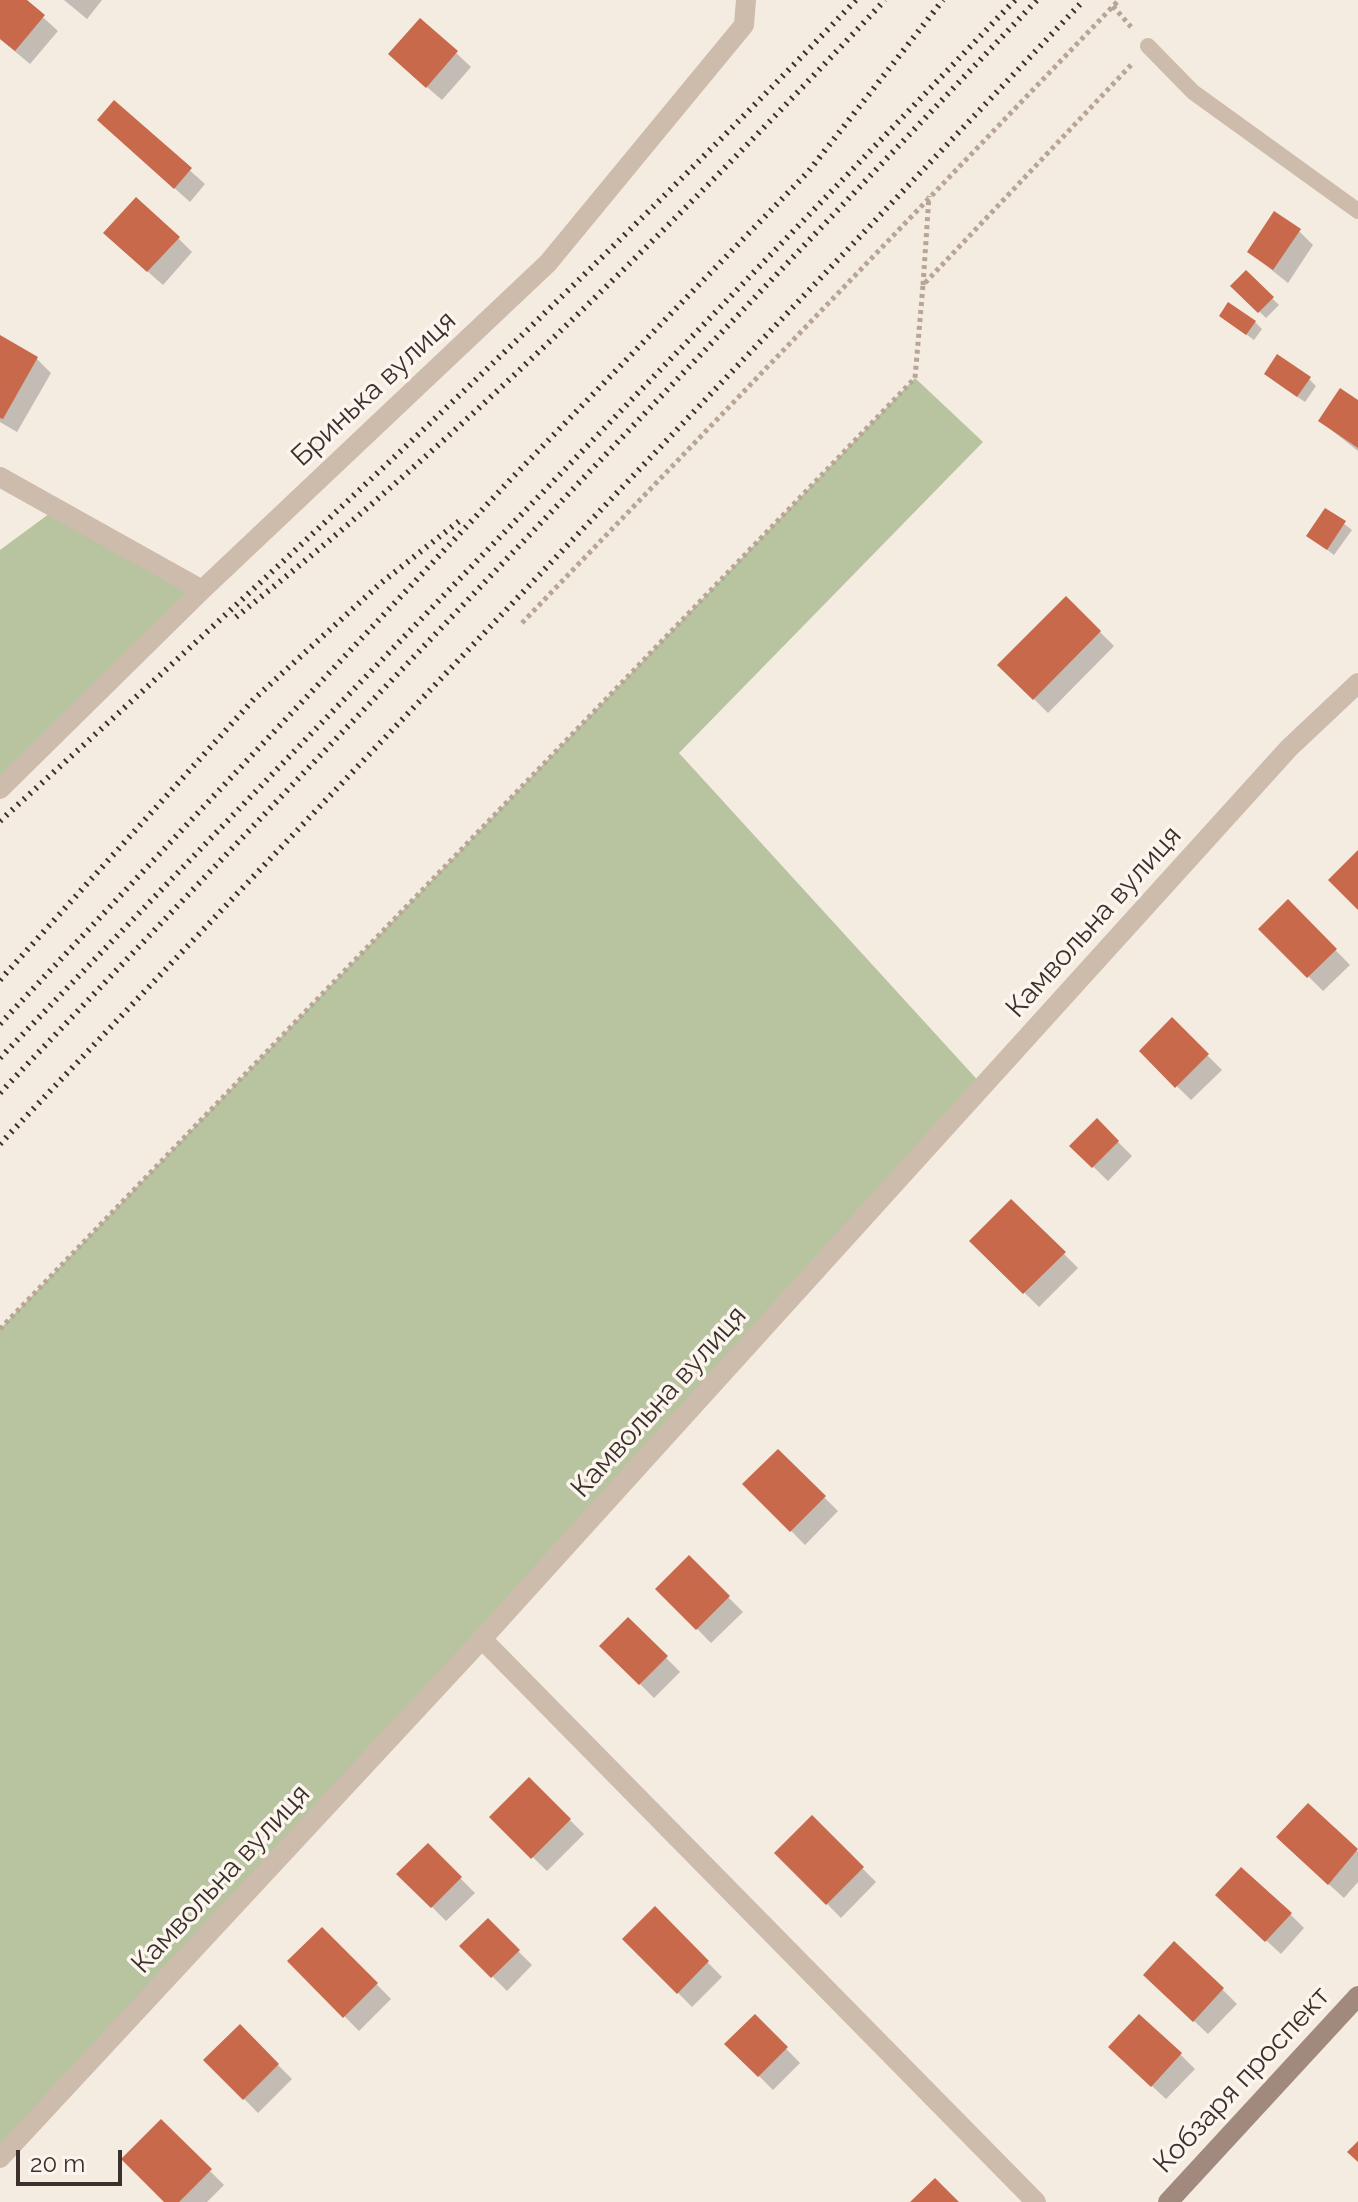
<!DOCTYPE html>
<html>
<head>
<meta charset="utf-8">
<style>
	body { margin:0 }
	#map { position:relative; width:1358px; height:2202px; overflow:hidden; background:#f4ebe1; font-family:Raleway,sans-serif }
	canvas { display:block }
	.scale { position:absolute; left:16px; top:2150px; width:106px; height:36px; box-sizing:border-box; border:4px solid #3b302b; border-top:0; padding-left:10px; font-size:24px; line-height:28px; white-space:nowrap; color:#3b302b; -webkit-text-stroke:6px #fbf5ee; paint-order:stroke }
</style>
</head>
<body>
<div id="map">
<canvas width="1358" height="2202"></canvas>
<div class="scale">20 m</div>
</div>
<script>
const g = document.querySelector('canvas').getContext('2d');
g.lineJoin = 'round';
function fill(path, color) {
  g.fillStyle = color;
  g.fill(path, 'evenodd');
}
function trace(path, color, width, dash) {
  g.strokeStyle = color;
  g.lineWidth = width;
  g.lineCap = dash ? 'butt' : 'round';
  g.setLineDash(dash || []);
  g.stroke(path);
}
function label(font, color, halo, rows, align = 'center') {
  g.font = font + ' Raleway,sans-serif';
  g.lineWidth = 7;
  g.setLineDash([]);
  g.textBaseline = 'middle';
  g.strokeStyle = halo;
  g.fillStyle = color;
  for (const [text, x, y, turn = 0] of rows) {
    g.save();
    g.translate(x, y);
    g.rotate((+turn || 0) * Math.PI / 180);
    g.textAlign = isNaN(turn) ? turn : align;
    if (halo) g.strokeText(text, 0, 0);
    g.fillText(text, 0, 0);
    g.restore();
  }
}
fill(new Path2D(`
	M 915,378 L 983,442 L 679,753 L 983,1086 L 0,2158 L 0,1329 Z
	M 57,508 L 202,590 L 0,789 L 0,550 Z`), '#b8c4a0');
fill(new Path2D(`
	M 0,0 L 24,0 L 58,31 L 30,64 L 0,39 Z
	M 64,0 L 102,0 L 87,19 Z
	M 421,20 L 471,67 L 442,100 L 405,68 Z
	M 114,103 L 205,184 L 190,202 L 114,134 Z
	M 1299,231 L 1313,245 L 1288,283 L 1249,252 Z
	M 178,238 L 192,252 L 163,285 L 120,247 Z
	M 1246,273 L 1279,305 L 1266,318 L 1233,286 Z
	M 1221,316 L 1255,322 L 1262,329 L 1254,340 Z
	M 0,338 L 37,359 L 51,373 L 17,432 L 0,422 Z
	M 1309,379 L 1316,386 L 1305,402 L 1273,380 Z
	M 1358,402 L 1358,451 L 1320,421 Z
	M 1326,510 L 1352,530 L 1334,555 L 1309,536 Z
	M 1066,598 L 1114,646 L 1048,713 L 1000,665 Z
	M 1288,902 L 1350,965 L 1323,991 L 1261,929 Z
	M 1172,1020 L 1222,1070 L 1191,1100 L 1141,1051 Z
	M 1097,1121 L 1132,1156 L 1108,1181 L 1072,1146 Z
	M 1011,1201 L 1078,1268 L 1039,1307 L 972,1241 Z
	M 778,1452 L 838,1511 L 805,1545 L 745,1484 Z
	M 689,1558 L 743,1612 L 711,1643 L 658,1589 Z
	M 628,1619 L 680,1672 L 654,1698 L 602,1646 Z
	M 529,1780 L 584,1834 L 547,1871 L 492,1817 Z
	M 1308,1805 L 1358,1852 L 1358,1882 L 1344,1898 L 1292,1851 Z
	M 812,1818 L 876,1882 L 841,1918 L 777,1853 Z
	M 428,1846 L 475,1893 L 446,1921 L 399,1874 Z
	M 655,1909 L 722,1977 L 692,2007 L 625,1939 Z
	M 1232,1909 L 1290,1914 L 1304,1928 L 1281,1954 Z
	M 488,1921 L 532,1965 L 507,1991 L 462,1946 Z
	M 322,1929 L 391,1999 L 359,2031 L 290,1961 Z
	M 1160,1989 L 1222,1989 L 1237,2004 L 1208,2034 Z
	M 755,2017 L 800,2063 L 773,2090 L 727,2044 Z
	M 240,2027 L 292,2079 L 258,2113 L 206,2060 Z
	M 1180,2054 L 1195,2069 L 1166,2099 L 1125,2061 Z
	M 161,2122 L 224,2185 L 207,2202 L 167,2202 Z`), '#0003');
fill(new Path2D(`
	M 0,0 L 27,0 L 45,15 L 15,51 L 0,39 Z
	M 420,18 L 458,51 L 426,88 L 388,54 Z
	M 114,100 L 192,168 L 174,189 L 97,120 Z
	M 136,197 L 180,237 L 147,272 L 103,233 Z
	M 1274,211 L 1301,229 L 1273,270 L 1247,252 Z
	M 1246,270 L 1274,297 L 1258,313 L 1230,286 Z
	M 1228,302 L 1256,321 L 1246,335 L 1219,316 Z
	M 0,335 L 38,357 L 3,419 L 0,418 Z
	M 1277,354 L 1311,377 L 1297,397 L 1264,374 Z
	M 1340,388 L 1358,400 L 1358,448 L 1318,421 Z
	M 1325,508 L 1346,521 L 1327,550 L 1306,536 Z
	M 1066,596 L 1101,631 L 1033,700 L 997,665 Z
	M 1358,850 L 1358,910 L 1328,880 Z
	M 1288,899 L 1337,949 L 1307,978 L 1258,929 Z
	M 1172,1017 L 1209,1054 L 1175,1088 L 1139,1051 Z
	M 1097,1118 L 1119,1141 L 1092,1168 L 1069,1146 Z
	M 1011,1199 L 1066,1252 L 1023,1294 L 969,1241 Z
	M 778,1449 L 826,1496 L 790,1532 L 742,1484 Z
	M 689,1555 L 730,1596 L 696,1630 L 655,1589 Z
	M 628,1617 L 668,1656 L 639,1685 L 599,1646 Z
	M 529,1777 L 571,1819 L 531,1859 L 489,1817 Z
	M 1308,1803 L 1358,1849 L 1328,1885 L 1276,1837 Z
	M 812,1815 L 864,1867 L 826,1905 L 774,1853 Z
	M 428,1843 L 462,1877 L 431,1908 L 396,1874 Z
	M 1241,1867 L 1292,1913 L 1265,1942 L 1215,1895 Z
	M 655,1906 L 709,1961 L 677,1994 L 622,1939 Z
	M 488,1918 L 520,1950 L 491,1978 L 459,1946 Z
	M 322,1927 L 378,1983 L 343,2018 L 287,1961 Z
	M 1174,1941 L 1224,1988 L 1193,2022 L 1143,1975 Z
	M 755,2014 L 788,2047 L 758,2077 L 724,2044 Z
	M 1139,2014 L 1182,2053 L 1151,2087 L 1108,2047 Z
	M 240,2024 L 279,2064 L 243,2100 L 203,2060 Z
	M 161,2119 L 212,2169 L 179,2202 L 164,2202 L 121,2159 Z
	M 1358,2141 L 1358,2162 L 1347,2152 Z
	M 935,2178 L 959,2202 L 910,2202 Z`), '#c8694b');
trace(new Path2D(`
	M 1113,6 L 1131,27
	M 923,285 L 929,196
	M 522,623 L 1119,0
	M 0,1329 L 915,378 L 923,285 L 1131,65`), '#b9a596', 5, [4, 4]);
trace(new Path2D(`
	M 1148,46 L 1193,92 L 1358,211`), '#cdbbac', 16);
trace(new Path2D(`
	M 0,477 L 202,590
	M 0,789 L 202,590 L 548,263 L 744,25 L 746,0
	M 482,1639 L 1036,2202
	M 0,2158 L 482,1639 L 1289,748 L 1358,683`), '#cdbbac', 20);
trace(new Path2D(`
	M 1168,2202 L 1358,1996`), '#a18a7d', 20);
trace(new Path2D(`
	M 236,617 C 471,430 680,218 885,0
	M 0,821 C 292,556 583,286 856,0
	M 0,980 L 254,699 L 381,583 L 463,518
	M 0,1024 L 510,480 L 808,172 L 943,0
	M 0,1058 L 1015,0
	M 0,1093 L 1037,0
	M 0,1144 L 1084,0`), '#3b302b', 6, [2, 6]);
label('28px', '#3b302b', '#fbf5ee', [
	["Бринька вулиця",374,389,-43],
	["Камвольна вулиця",1094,922,-48],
	["Камвольна вулиця",659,1402,-48],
	["Камвольна вулиця",221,1879,-47],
	["Кобзаря проспект",1242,2080,-47]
]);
</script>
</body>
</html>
